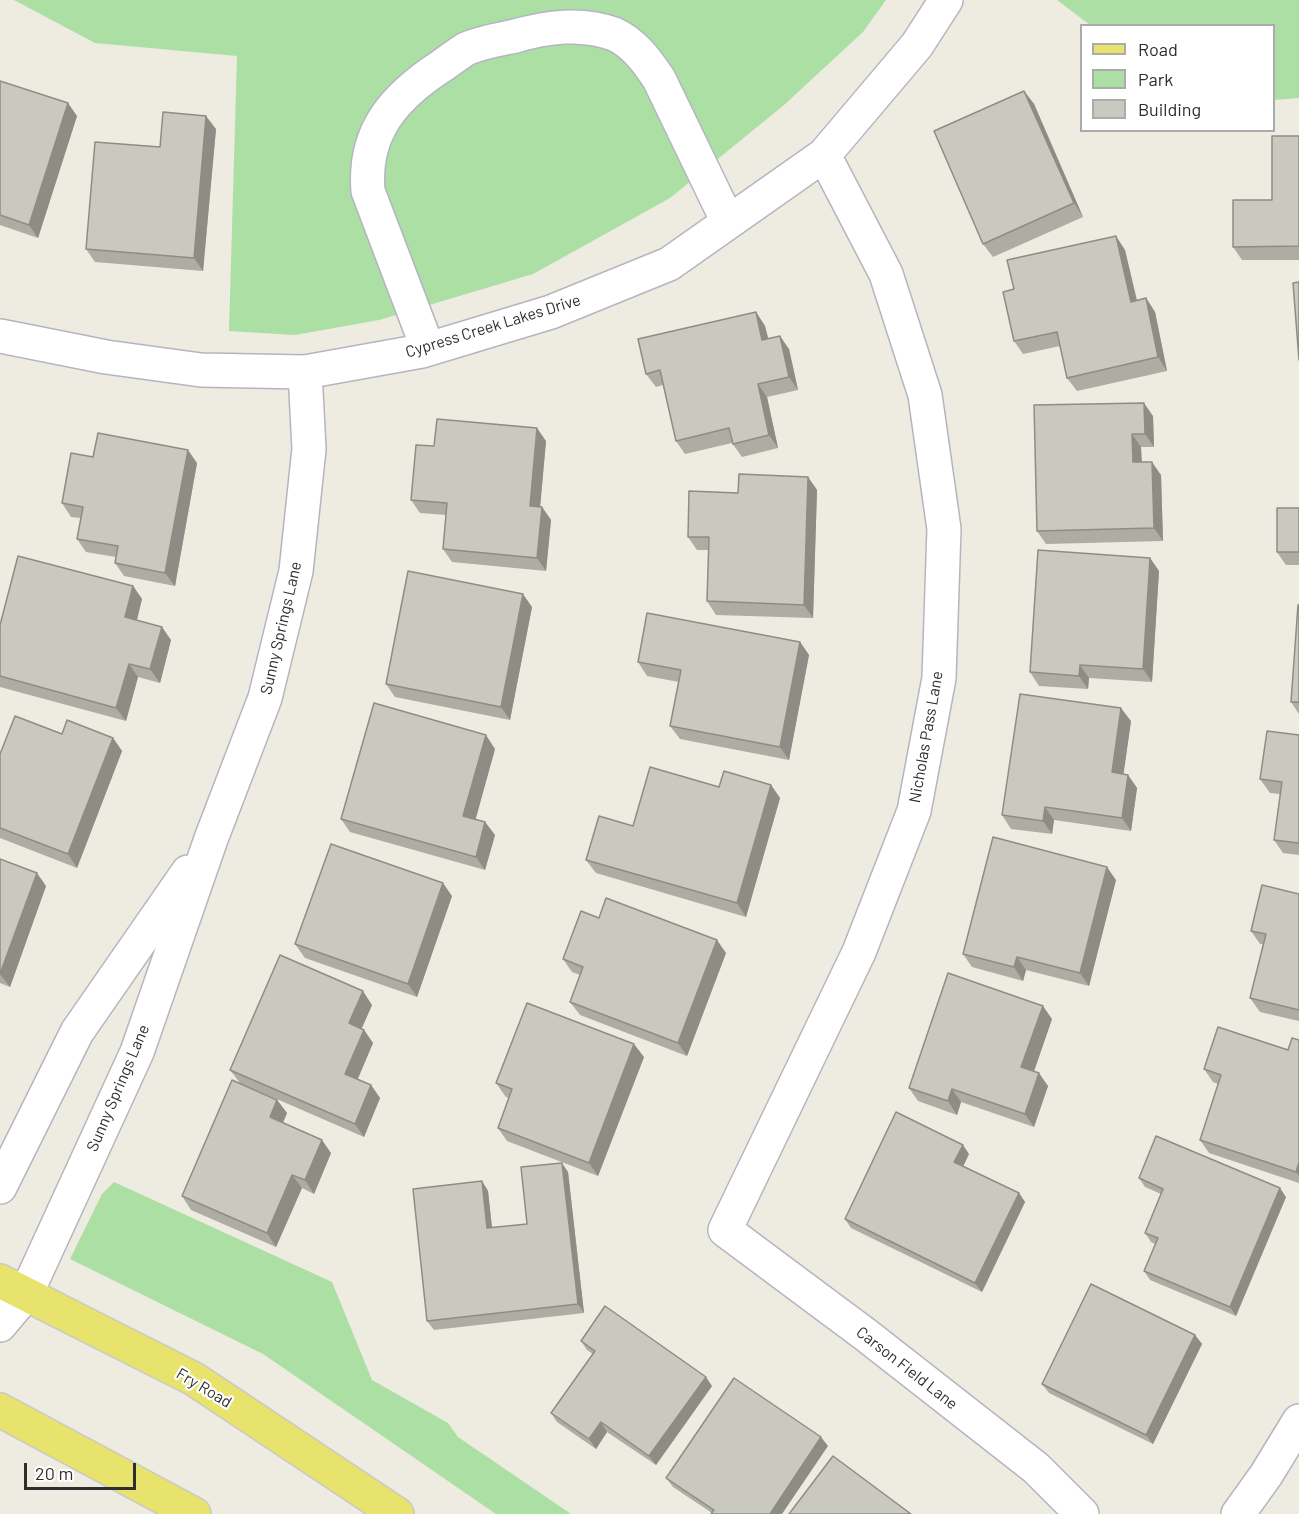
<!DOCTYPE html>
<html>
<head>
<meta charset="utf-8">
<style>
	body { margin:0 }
	#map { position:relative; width:1299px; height:1514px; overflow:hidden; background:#eeebe1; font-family:Barlow,sans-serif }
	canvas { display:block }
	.legend { position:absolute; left:1080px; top:24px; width:195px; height:108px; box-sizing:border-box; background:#fff; border:2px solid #ababab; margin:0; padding:8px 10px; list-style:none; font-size:18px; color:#2e2e2e }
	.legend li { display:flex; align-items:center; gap:12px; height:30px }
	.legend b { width:30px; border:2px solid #ababab }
	.scale { position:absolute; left:24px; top:1463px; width:112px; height:27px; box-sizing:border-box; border:3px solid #2e2e2e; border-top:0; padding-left:8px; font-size:18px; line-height:21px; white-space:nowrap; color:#2e2e2e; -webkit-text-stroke:4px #fff; paint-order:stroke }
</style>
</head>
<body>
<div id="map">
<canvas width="1299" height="1514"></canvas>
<ul class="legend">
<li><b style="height:8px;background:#e7e36d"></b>Road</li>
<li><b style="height:16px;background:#abdfa3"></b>Park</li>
<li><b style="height:16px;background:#cac9bf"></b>Building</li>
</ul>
<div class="scale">20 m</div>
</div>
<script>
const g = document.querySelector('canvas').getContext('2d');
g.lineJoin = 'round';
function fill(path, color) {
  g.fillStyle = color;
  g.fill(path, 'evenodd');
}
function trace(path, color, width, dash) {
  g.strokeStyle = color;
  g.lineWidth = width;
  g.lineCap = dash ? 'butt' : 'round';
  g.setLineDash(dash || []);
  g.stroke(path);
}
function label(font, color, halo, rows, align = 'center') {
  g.font = font + ' Barlow,sans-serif';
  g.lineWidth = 4.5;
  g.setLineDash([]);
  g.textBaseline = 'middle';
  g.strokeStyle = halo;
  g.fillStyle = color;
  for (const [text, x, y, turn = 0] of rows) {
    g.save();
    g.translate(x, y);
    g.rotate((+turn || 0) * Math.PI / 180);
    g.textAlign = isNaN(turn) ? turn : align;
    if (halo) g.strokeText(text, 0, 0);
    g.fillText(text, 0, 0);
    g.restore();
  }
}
fill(new Path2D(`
	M 14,0 L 886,0 L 863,32 L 784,105 L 670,198 L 533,274 L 379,320 L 295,335 L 229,331 L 237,56 L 95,43 Z
	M 1057,0 L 1299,0 L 1299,98 L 1274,100 L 1274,26 L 1090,25 Z
	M 114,1182 L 332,1282 L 372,1380 L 448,1423 L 458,1437 L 571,1514 L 496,1514 L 263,1354 L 70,1259 L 102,1194 Z`), '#abdfa3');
const minor = new Path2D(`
	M 824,155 L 886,274 L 925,395 L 944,529 L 939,678 L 914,811 L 859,952 L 725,1230 L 866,1335 L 1036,1468 L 1082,1514
	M 0,336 L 106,357 L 201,370 L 305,372 L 422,351 L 551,312 L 669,264 L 824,155 L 917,45 L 946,0
	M 428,349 L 368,191 C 363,131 395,96 443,65 C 450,60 458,54 466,49 C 478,43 501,39 515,36 C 547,27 581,22 614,34 C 634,43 647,61 659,79 L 728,222
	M 0,1187 L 77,1032 L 188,872
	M 0,1325 L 26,1294 L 137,1052 L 211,839 L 265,698 L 296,571 L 309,449 L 305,372
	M 1238,1514 L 1266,1475 L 1299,1421`);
const major = new Path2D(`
	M 0,1281 L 194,1379 L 397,1514
	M 0,1410 L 194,1514`);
trace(minor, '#b5b5c0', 36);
trace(major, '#c9c9c9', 36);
trace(minor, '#fff', 33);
trace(major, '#e7e36d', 33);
fill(new Path2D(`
	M 0,81 L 77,116 L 38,238 L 0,225 Z
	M 1024,91 L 1034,104 L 1083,217 L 993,257 L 983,244 Z
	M 216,129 L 203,271 L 95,262 L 86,249 L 160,147 Z
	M 1299,136 L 1299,260 L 1242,260 L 1233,247 L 1272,200 Z
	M 1125,250 L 1137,300 L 1146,298 L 1155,312 L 1167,371 L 1077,391 L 1067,378 L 1060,346 L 1023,354 L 1014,341 L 1014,289 Z
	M 756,312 L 765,326 L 768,339 L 789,349 L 798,390 L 767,397 L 778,448 L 742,457 L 732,443 L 685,454 L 676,441 L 663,385 L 656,387 L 646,374 Z
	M 1034,405 L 1153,416 L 1154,447 L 1141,447 L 1142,462 L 1161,475 L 1163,541 L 1046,544 L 1037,531 Z
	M 546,441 L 540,507 L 542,507 L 551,520 L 546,571 L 452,562 L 443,549 L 446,515 L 420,513 L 411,500 L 434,446 Z
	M 93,457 L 197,463 L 175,586 L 124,576 L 115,563 L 116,557 L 86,552 L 77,539 L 81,518 L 71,517 L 62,503 Z
	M 808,477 L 817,490 L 813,618 L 716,615 L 707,601 L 709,550 L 697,550 L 688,537 L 738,493 Z
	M 1299,508 L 1299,565 L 1286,565 L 1277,552 Z
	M 1150,558 L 1159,571 L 1152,682 L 1089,678 L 1088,689 L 1039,686 L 1030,672 Z
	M 133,586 L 142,599 L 137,620 L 171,640 L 160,683 L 138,677 L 126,721 L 0,687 L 0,625 Z
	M 532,607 L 510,720 L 395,697 L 386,684 Z
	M 800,642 L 809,655 L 789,760 L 680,739 L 670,726 L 679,682 L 647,676 L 638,662 Z
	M 1291,702 L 1299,702 L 1299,714 Z
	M 1131,721 L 1123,774 L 1128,775 L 1137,788 L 1131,831 L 1054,820 L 1052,834 L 1011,829 L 1002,815 Z
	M 62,734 L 113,738 L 122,751 L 77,868 L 0,838 L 0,754 Z
	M 1299,735 L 1299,855 L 1283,853 L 1274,840 L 1280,794 L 1270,793 L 1260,779 Z
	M 495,749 L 475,819 L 485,822 L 495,835 L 485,870 L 350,832 L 341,819 Z
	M 771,785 L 780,798 L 746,917 L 596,873 L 586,860 L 633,826 L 719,787 Z
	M 0,859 L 46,886 L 10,987 L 0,983 Z
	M 1116,880 L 1089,986 L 1026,970 L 1023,981 L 972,967 L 963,954 Z
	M 1299,894 L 1299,1021 L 1260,1012 L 1250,998 L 1263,944 L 1260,944 L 1251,931 Z
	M 452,896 L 417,997 L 305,958 L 295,944 Z
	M 599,918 L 726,953 L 687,1056 L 580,1015 L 570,1002 L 580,975 L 572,972 L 563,959 Z
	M 372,1005 L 361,1029 L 364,1030 L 373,1043 L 358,1079 L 371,1085 L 380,1098 L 364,1137 L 240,1083 L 230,1070 Z
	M 1052,1019 L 1034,1071 L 1048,1086 L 1034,1127 L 961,1102 L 957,1115 L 918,1101 L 909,1088 Z
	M 1299,1040 L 1299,1183 L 1209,1153 L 1200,1140 L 1218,1084 L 1213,1082 L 1204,1069 L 1288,1050 Z
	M 644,1057 L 598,1176 L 507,1141 L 498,1128 L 509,1098 L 506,1097 L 496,1083 Z
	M 277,1100 L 287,1113 L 283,1123 L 331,1153 L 314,1194 L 302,1188 L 276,1247 L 191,1210 L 182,1196 Z
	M 969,1154 L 963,1166 L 1019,1193 L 1025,1202 L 982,1292 L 851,1228 L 845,1219 Z
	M 568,1172 L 584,1313 L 434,1330 L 427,1321 L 482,1181 L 488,1191 L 492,1228 L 527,1224 Z
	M 1139,1178 L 1286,1197 L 1236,1316 L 1150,1280 L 1144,1271 L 1155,1244 L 1151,1242 L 1145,1233 L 1161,1194 L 1145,1187 Z
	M 1195,1335 L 1202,1344 L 1153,1444 L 1049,1393 L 1042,1384 Z
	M 581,1341 L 712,1386 L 656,1465 L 607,1432 L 596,1449 L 557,1422 L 551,1413 L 593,1354 L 587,1350 Z
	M 828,1446 L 712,1513 L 673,1487 L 666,1478 Z`), '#aeada4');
fill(new Path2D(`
	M 1024,91 L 1034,104 L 1083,217 L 1074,203 Z
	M 68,103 L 77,116 L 38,238 L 29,225 Z
	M 206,116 L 216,129 L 203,271 L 194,258 Z
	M 1116,236 L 1125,250 L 1140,315 L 1131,302 Z
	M 1146,298 L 1155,312 L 1167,371 L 1158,357 Z
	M 756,312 L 765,326 L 772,353 L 762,340 Z
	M 780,336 L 789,349 L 798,390 L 789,377 Z
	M 758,384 L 767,397 L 778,448 L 769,435 Z
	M 1144,403 L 1153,416 L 1154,447 L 1145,434 Z
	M 537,428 L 546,441 L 539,519 L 530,506 Z
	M 1132,434 L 1141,447 L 1142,475 L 1133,462 Z
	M 188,450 L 197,463 L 175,586 L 165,573 Z
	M 1152,462 L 1161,475 L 1163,541 L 1154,528 Z
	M 808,477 L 817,490 L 813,618 L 804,605 Z
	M 542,507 L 551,520 L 546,571 L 537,558 Z
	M 1150,558 L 1159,571 L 1152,682 L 1143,669 Z
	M 133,586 L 142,599 L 134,631 L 125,617 Z
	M 523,594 L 532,607 L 510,720 L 501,707 Z
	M 162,627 L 171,640 L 160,683 L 150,669 Z
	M 800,642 L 809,655 L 789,760 L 780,747 Z
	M 129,664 L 138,677 L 126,721 L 116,708 Z
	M 1080,665 L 1089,678 L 1088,689 L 1079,676 Z
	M 1121,708 L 1131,721 L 1122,785 L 1112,772 Z
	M 486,735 L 495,749 L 473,829 L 463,816 Z
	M 113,738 L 122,751 L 77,868 L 68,854 Z
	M 1128,775 L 1137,788 L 1131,831 L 1122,818 Z
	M 771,785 L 780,798 L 746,917 L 737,903 Z
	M 1045,807 L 1054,820 L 1052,834 L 1043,821 Z
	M 485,822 L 495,835 L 485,870 L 476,857 Z
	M 1107,867 L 1116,880 L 1089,986 L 1080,973 Z
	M 37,873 L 46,886 L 10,987 L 0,974 Z
	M 443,883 L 452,896 L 417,997 L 408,984 Z
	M 717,940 L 726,953 L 687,1056 L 678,1043 Z
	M 1017,957 L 1026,970 L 1023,981 L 1014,967 Z
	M 363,991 L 372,1005 L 358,1037 L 349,1023 Z
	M 1043,1006 L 1052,1019 L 1031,1080 L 1021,1067 Z
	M 364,1030 L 373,1043 L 354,1087 L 345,1074 Z
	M 634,1044 L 644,1057 L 598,1176 L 589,1163 Z
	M 1039,1073 L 1048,1086 L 1034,1127 L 1025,1114 Z
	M 371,1085 L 380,1098 L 364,1137 L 355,1124 Z
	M 952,1089 L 961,1102 L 957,1115 L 948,1101 Z
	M 277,1100 L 287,1113 L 279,1131 L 270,1117 Z
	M 322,1140 L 331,1153 L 314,1194 L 305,1180 Z
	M 963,1145 L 969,1154 L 961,1171 L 954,1162 Z
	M 1299,1162 L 1299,1176 L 1296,1172 Z
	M 562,1163 L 568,1172 L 584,1313 L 578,1304 Z
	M 292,1175 L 302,1188 L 276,1247 L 267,1233 Z
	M 482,1181 L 488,1191 L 493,1237 L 487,1228 Z
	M 1280,1188 L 1286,1197 L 1236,1316 L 1230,1307 Z
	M 1019,1193 L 1025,1202 L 982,1292 L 975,1283 Z
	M 1195,1335 L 1202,1344 L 1153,1444 L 1146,1435 Z
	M 706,1377 L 712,1386 L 656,1465 L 649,1456 Z
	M 601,1422 L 607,1432 L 596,1449 L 589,1439 Z
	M 821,1437 L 828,1446 L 782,1514 L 770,1514 Z`), '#8d8d86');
const building = new Path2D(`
	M 0,81 L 68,103 L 29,225 L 0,215 Z
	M 1024,91 L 1074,203 L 983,244 L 934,131 Z
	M 163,112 L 206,116 L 194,258 L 86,249 L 95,142 L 160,147 Z
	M 1272,136 L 1299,136 L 1299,246 L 1233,247 L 1233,200 L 1272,200 Z
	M 1116,236 L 1131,302 L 1146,298 L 1158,357 L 1067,378 L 1057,332 L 1014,341 L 1003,292 L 1014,289 L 1007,260 Z
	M 1299,282 L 1299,360 L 1293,283 Z
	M 756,312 L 762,340 L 780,336 L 789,377 L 758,384 L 769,435 L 733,444 L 729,428 L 676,441 L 660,370 L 646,374 L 638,339 Z
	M 1144,403 L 1145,434 L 1132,434 L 1133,462 L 1152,462 L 1154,528 L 1037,531 L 1034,405 Z
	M 437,419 L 537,428 L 530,506 L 542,507 L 537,558 L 443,549 L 447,503 L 411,500 L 416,445 L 434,446 Z
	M 98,433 L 188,450 L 165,573 L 115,563 L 118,546 L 77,539 L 83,507 L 62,503 L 71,453 L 93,457 Z
	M 739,474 L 808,477 L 804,605 L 707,601 L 709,537 L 688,537 L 689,491 L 738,493 Z
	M 1277,508 L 1299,508 L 1299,552 L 1277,552 Z
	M 1038,550 L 1150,558 L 1143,669 L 1080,665 L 1079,676 L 1030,672 Z
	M 18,556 L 133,586 L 125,617 L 162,627 L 150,669 L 129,664 L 116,708 L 0,676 L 0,625 Z
	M 408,571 L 523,594 L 501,707 L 386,684 Z
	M 1298,605 L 1299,605 L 1299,702 L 1291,702 Z
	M 647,613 L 800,642 L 780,747 L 670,726 L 681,670 L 638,662 Z
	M 1020,694 L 1121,708 L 1112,772 L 1128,775 L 1122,818 L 1045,807 L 1043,821 L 1002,815 Z
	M 374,703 L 486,735 L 463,816 L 485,822 L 476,857 L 341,819 Z
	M 15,716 L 62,734 L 67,720 L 113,738 L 68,854 L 0,828 L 0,754 Z
	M 1267,731 L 1299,735 L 1299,843 L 1274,840 L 1282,782 L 1260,779 Z
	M 650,767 L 719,787 L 724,771 L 771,785 L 737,903 L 586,860 L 599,816 L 633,826 Z
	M 993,837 L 1107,867 L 1080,973 L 1017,957 L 1014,967 L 963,954 Z
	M 331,844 L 443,883 L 408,984 L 295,944 Z
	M 0,859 L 37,873 L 0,974 Z
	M 1262,885 L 1299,894 L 1299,1010 L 1250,998 L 1266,934 L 1251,931 Z
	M 606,898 L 717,940 L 678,1043 L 570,1002 L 583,967 L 563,959 L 581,911 L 599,918 Z
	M 280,955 L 363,991 L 349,1023 L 364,1030 L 345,1074 L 371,1085 L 355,1124 L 230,1070 Z
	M 948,973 L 1043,1006 L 1021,1067 L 1039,1073 L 1025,1114 L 952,1089 L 948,1101 L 909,1088 Z
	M 527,1003 L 634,1044 L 589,1163 L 498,1128 L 512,1089 L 496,1083 Z
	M 1218,1027 L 1288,1050 L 1292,1038 L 1299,1040 L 1299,1162 L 1296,1172 L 1200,1140 L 1221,1075 L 1204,1069 Z
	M 232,1080 L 277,1100 L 270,1117 L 322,1140 L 305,1180 L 292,1175 L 267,1233 L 182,1196 Z
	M 896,1112 L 963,1145 L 954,1162 L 1019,1193 L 975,1283 L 845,1219 Z
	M 1156,1136 L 1280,1188 L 1230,1307 L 1144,1271 L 1158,1238 L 1145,1233 L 1163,1189 L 1139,1178 Z
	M 562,1163 L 578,1304 L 427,1321 L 413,1189 L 482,1181 L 487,1228 L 527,1224 L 521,1167 Z
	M 1091,1284 L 1195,1335 L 1146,1435 L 1042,1384 Z
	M 605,1306 L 706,1377 L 649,1456 L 601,1422 L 589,1439 L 551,1413 L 595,1351 L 581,1341 Z
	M 734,1378 L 821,1437 L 770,1514 L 711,1514 L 714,1510 L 666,1478 Z
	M 833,1456 L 911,1514 L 789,1514 Z`);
fill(building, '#cac9bf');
trace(building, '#8d8d86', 1.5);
label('16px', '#2e2e2e', '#fff', [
	["Cypress Creek Lakes Drive",493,326,-17],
	["Sunny Springs Lane",281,628,-77],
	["Nicholas Pass Lane",926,737,-80],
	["Sunny Springs Lane",118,1088,-67],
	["Carson Field Lane",907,1368,38],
	["Fry Road",204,1388,31]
]);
</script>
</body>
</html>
